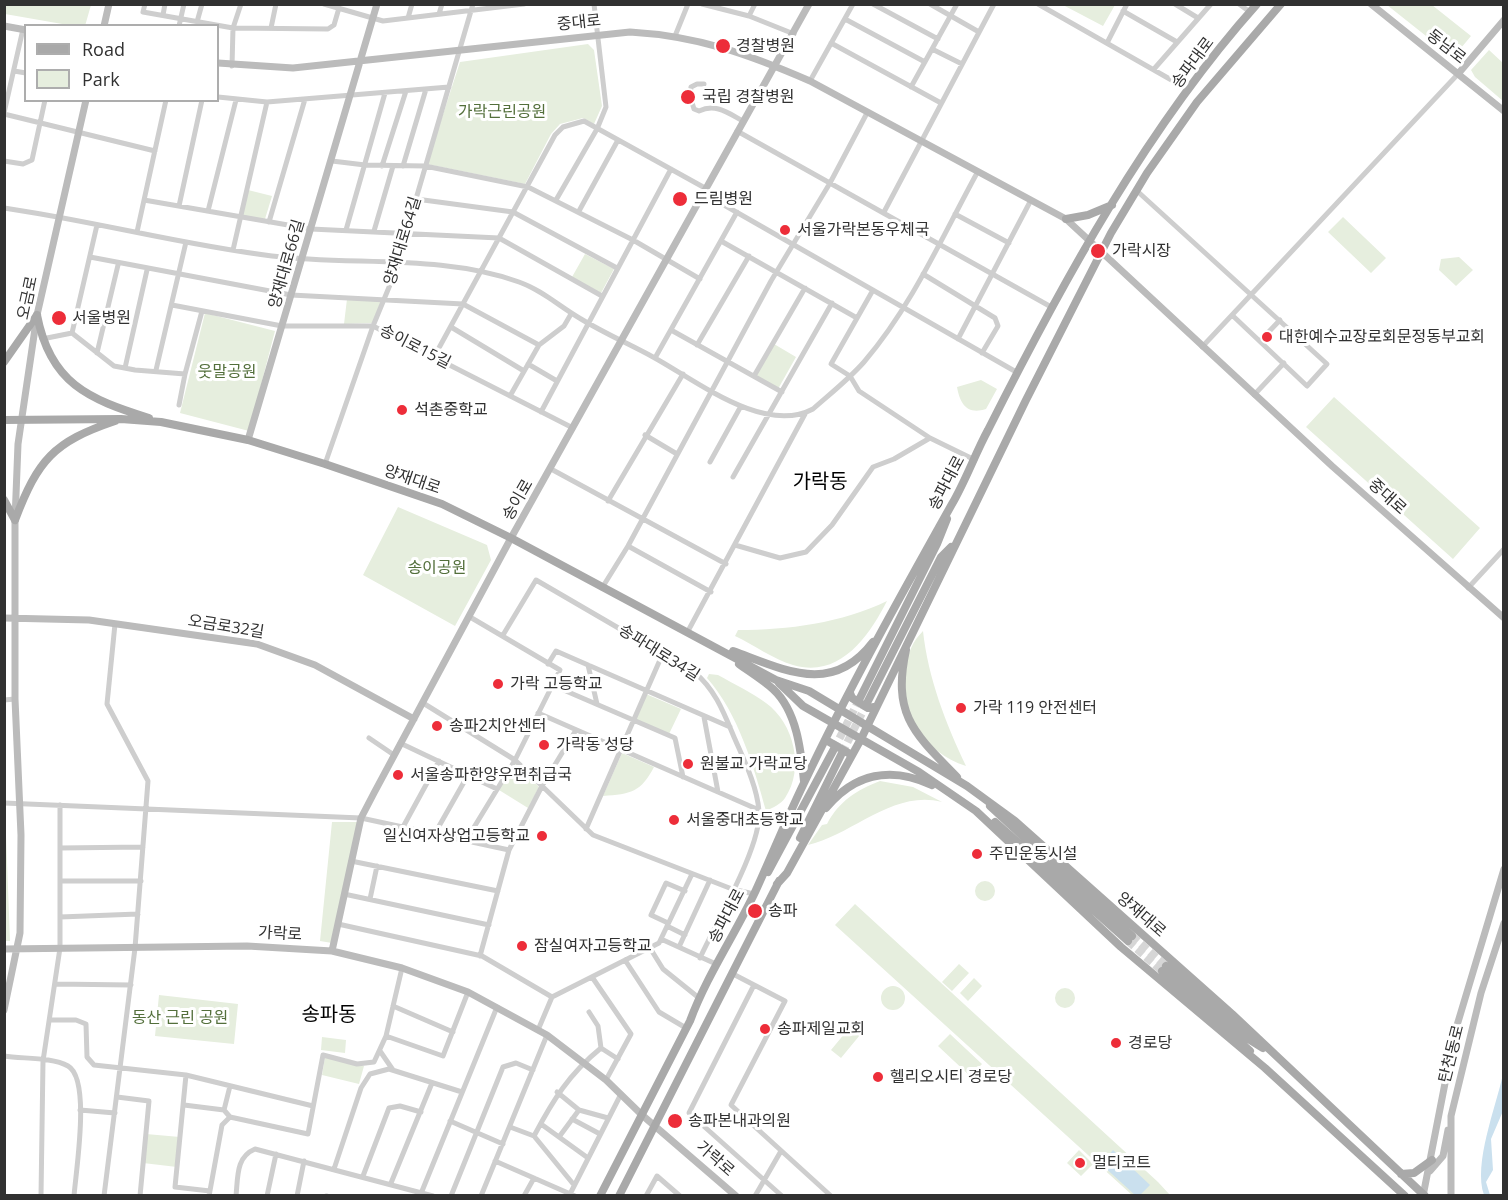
<!DOCTYPE html>
<html>
<head>
<meta charset="utf-8">
<style>
	body { margin:0 }
	#map { position:relative; width:1508px; height:1200px; overflow:hidden; background:#fff; font-family:"Open Sans",sans-serif }
	canvas { display:block }
	.frame { position:absolute; inset:0; border:6px solid #313131; pointer-events:none }
	.legend { position:absolute; left:24px; top:24px; width:195px; height:78px; box-sizing:border-box; background:#fff; border:2px solid #adadad; margin:0; padding:8px 10px; list-style:none; font-size:18px; color:#313131 }
	.legend li { display:flex; align-items:center; gap:12px; height:30px }
	.legend b { width:30px; border:2px solid #adadad }
</style>
</head>
<body>
<div id="map">
<canvas width="1508" height="1200"></canvas>
<div class="frame"></div>
<ul class="legend">
<li><b style="height:8px;background:#a9a9a9"></b>Road</li>
<li><b style="height:16px;background:#e6eede"></b>Park</li>
</ul>
</div>
<script>
const g = document.querySelector('canvas').getContext('2d');
g.lineJoin = 'round';
function fill(path, color) {
  g.fillStyle = color;
  g.fill(path, 'evenodd');
}
function trace(path, color, width, dash) {
  g.strokeStyle = color;
  g.lineWidth = width;
  g.lineCap = dash ? 'butt' : 'round';
  g.setLineDash(dash || []);
  g.stroke(path);
}
function label(font, color, halo, rows, align = 'center') {
  g.font = font + ' "Open Sans","Noto Sans KR",sans-serif';
  g.lineWidth = 6;
  g.setLineDash([]);
  g.textBaseline = 'middle';
  g.strokeStyle = halo;
  g.fillStyle = color;
  for (const [text, x, y, turn = 0] of rows) {
    g.save();
    g.translate(x, y);
    g.rotate((+turn || 0) * Math.PI / 180);
    g.textAlign = isNaN(turn) ? turn : align;
    if (halo) g.strokeText(text, 0, 0);
    g.fillText(text, 0, 0);
    g.restore();
  }
}
fill(new Path2D(`
	M 4,5 L 5,4 L 91,5 L 85,26 L 68,25 L 5,14 Z
	M 1063,5 L 1115,5 L 1103,26 Z
	M 1387,5 L 1432,5 L 1471,36 L 1456,54 L 1450,55 Z
	M 588,44 L 594,50 L 602,106 L 594,124 L 583,118 L 560,124 L 551,134 L 525,184 L 427,164 L 460,62 Z
	M 1489,50 L 1503,63 L 1503,101 L 1475,77 L 1471,70 Z
	M 248,190 L 272,196 L 265,219 L 241,215 Z
	M 1343,217 L 1386,258 L 1371,273 L 1328,232 Z
	M 585,254 L 614,269 L 601,293 L 572,277 Z
	M 1459,257 L 1473,270 L 1456,286 L 1439,270 L 1441,259 Z
	M 347,299 L 382,301 L 372,323 L 344,324 Z
	M 205,313 L 275,331 L 249,431 L 180,413 Z
	M 774,344 L 796,357 L 778,389 L 756,376 Z
	M 981,380 L 997,389 L 986,409 C 967,415 960,404 957,387 Z
	M 1334,397 L 1480,528 L 1453,559 L 1306,427 Z
	M 398,507 L 487,545 L 491,560 L 455,626 L 363,575 Z
	M 887,601 C 869,636 840,679 793,665 C 773,659 754,645 735,636 L 738,630 C 788,630 842,623 887,601 Z
	M 923,631 C 928,678 946,724 966,766 C 924,753 898,711 906,668 C 908,653 912,642 923,631 Z
	M 709,674 L 718,675 C 734,684 751,692 766,703 C 794,723 805,769 785,798 C 781,804 772,808 766,811 C 754,767 738,713 707,678 Z
	M 646,694 L 681,709 L 669,734 L 635,719 Z
	M 622,753 L 654,767 C 641,792 631,794 603,796 Z
	M 515,762 L 539,787 L 528,808 L 499,790 Z
	M 880,781 L 913,787 L 942,802 C 894,789 852,835 808,845 L 822,825 L 827,824 C 839,801 857,790 880,781 Z
	M 5,808 L 10,941 L 4,941 Z
	M 332,822 L 358,822 L 332,943 L 320,941 Z
	M975 891a10 10 0 1 1 20 0a10 10 0 1 1-20 0Z
	M 855,904 L 1158,1182 L 1170,1195 L 1132,1195 L 835,925 Z
	M 959,964 L 969,973 L 952,991 L 942,982 Z
	M 974,978 L 982,986 L 968,1001 L 960,993 Z
	M881 998a12 12 0 1 1 24 0a12 12 0 1 1-24 0Z
	M1055 998a10 10 0 1 1 20 0a10 10 0 1 1-20 0Z
	M 159,995 L 238,1004 L 234,1044 L 155,1036 Z
	M 850,1027 L 860,1035 L 841,1058 L 831,1050 Z
	M 950,1034 L 982,1064 L 970,1076 L 938,1046 Z
	M 322,1037 L 346,1040 L 345,1053 L 321,1050 Z
	M 325,1057 L 364,1066 L 359,1084 L 322,1075 Z
	M 146,1134 L 180,1137 L 177,1167 L 143,1163 Z
	M 1079,1150 L 1093,1164 L 1081,1176 L 1067,1163 Z`), '#e6eede');
fill(new Path2D(`
	M 1503,1074 L 1503,1111 L 1491,1139 L 1493,1170 L 1486,1182 L 1490,1195 L 1484,1195 C 1473,1164 1496,1107 1503,1074 Z
	M 1113,1150 L 1150,1185 L 1140,1195 L 1135,1195 L 1101,1164 Z`), '#cae0ee');
trace(new Path2D(`
	M 834,749 L 860,698
	M 842,753 L 868,701
	M 1132,936 L 1166,966
	M 1128,941 L 1162,971`), '#d6d6d6', 8, [8, 4]);
trace(new Path2D(`
	M 145,4 L 143,12 L 233,28 L 328,29 L 334,25 L 339,8
	M 324,4 L 383,21 L 524,4
	M 702,4 L 749,16 L 794,34
	M 873,4 L 938,39
	M 930,4 L 979,32
	M 1038,4 L 1189,90
	M 1175,4 L 1198,18
	M 1239,4 L 1250,12
	M 1123,11 L 1177,42
	M 439,14 L 442,4
	M 163,15 L 165,4
	M 749,16 L 755,4
	M 408,18 L 412,4
	M 845,19 L 925,62
	M 197,22 L 202,4
	M 179,26 L 184,4
	M 271,28 L 276,4
	M 675,36 L 688,4
	M 831,43 L 941,103
	M 1107,43 L 1127,4
	M 932,49 L 962,64
	M 232,66 L 233,28 L 241,4
	M 1154,69 L 1211,4
	M 14,71 L 26,73
	M 810,81 L 853,4
	M 704,84 L 697,84 L 691,87 L 690,96 L 694,109 L 699,111 C 716,103 728,113 743,121
	M 911,87 L 957,4
	M 218,97 L 267,102 L 449,87
	M 4,113 L 23,29
	M 4,114 L 155,151
	M 737,131 L 1053,308
	M 4,161 L 23,164 L 32,160 L 45,100
	M 332,161 L 365,165 L 425,166 L 528,187 L 633,240 L 700,279
	M 382,166 L 406,91
	M 403,166 L 426,89
	M 1136,190 L 1327,364 L 1307,386 L 1232,315
	M 703,193 L 1018,373
	M 416,199 L 513,212 L 617,268
	M 144,200 L 311,229 L 499,238 L 602,296
	M 556,200 L 597,129 L 606,107 L 594,4
	M 179,206 L 202,100
	M 4,208 C 94,221 182,245 272,256 C 353,266 441,254 519,282 C 542,290 560,307 581,319 C 604,333 629,344 653,357 C 697,381 764,435 813,409 C 830,394 849,379 864,362 C 912,306 942,237 977,173
	M 208,211 L 236,100
	M 579,211 L 618,140
	M 884,212 L 994,4
	M 955,214 L 1009,243
	M 269,222 L 305,99
	M 346,230 L 385,93
	M 374,231 L 393,166
	M 137,232 L 166,100
	M 721,241 L 857,318
	M 233,250 L 267,102
	M 90,257 L 291,295 L 463,304 L 539,345
	M 923,274 L 995,318 L 998,326 L 982,353
	M 873,290 L 831,364 L 850,376 L 859,391 L 930,438 L 975,460
	M 172,305 L 282,326 L 373,326 L 573,428
	M 451,327 L 524,371
	M 671,330 L 782,392
	M 72,333 L 114,366 L 135,370 L 185,374 L 202,311
	M 72,333 L 97,225
	M 42,339 L 72,333
	M 958,339 L 1031,200
	M 1260,341 L 1280,320
	M 697,345 L 749,256
	M 1202,347 L 1458,74
	M 97,353 L 118,265
	M 434,357 L 555,135 L 563,127 L 584,121 L 705,188
	M 655,358 L 737,212
	M 528,364 L 557,381
	M 125,368 L 147,270
	M 156,370 L 186,242
	M 754,376 L 805,288
	M 1254,395 L 1284,363
	M 510,396 L 539,345 L 564,326 L 571,314
	M 179,405 L 185,374
	M 541,412 L 671,169
	M 645,435 L 677,454
	M 710,462 L 741,406
	M 325,464 L 373,326 L 399,263 L 406,233 L 473,4
	M 551,469 L 726,564
	M 733,477 L 832,303
	M 608,501 L 683,374
	M 735,545 L 780,558 L 806,552 L 832,525 L 873,467 L 894,459 L 930,438
	M 628,546 L 711,592
	M 602,588 L 628,546 L 771,281 L 830,183 L 867,113
	M 1468,588 L 1504,549
	M 688,631 L 805,414
	M 503,635 L 536,580 L 694,672 C 715,689 724,713 734,737 C 744,760 757,786 759,811 C 762,845 716,923 700,958
	M 548,664 L 556,651 L 730,727
	M 588,665 L 597,704
	M 552,685 L 675,738 L 683,777
	M 4,700 L 15,699
	M 423,703 L 515,760 L 593,835 L 732,889 L 754,894
	M 538,713 L 759,810
	M 704,717 L 718,792
	M 369,738 L 394,755
	M 400,743 L 497,789
	M 4,803 L 361,818 L 509,850
	M 403,827 L 439,761
	M 586,829 L 663,653
	M 434,835 L 468,775
	M 465,842 L 515,760 L 560,670 L 470,617
	M 60,848 L 143,847
	M 351,861 L 498,891
	M 60,881 L 141,881
	M 344,894 L 489,925
	M 370,899 L 377,866
	M 60,917 L 138,914
	M 668,923 L 651,915 L 666,883 L 685,891
	M 338,924 L 482,956 L 552,997
	M 667,926 L 685,935
	M 661,939 L 716,964
	M 679,947 L 710,880
	M 650,948 L 663,969 L 699,998
	M 480,956 L 509,850 L 542,786 L 576,730
	M 625,960 L 659,1012 L 686,1028
	M 733,974 L 785,1001 L 731,1105 L 831,1196
	M 592,977 L 631,1034 L 606,1080
	M 55,984 L 131,985
	M 754,985 L 689,1113 L 782,1196
	M 552,997 L 659,943 L 692,874
	M 393,1006 L 453,1032
	M 50,1020 L 76,1020 L 86,1024 L 87,1057 L 94,1065 L 186,1075 L 313,1106
	M 538,1030 L 552,997
	M 386,1036 L 443,1056 L 468,992
	M 601,1048 L 618,1059
	M 380,1051 L 393,1070
	M 4,1056 C 23,1059 52,1057 68,1066 C 91,1079 76,1170 74,1196
	M 186,1075 L 175,1187 L 210,1191
	M 557,1092 L 579,1110 L 608,1118
	M 117,1097 L 149,1101 L 140,1196
	M 184,1105 L 224,1110 L 230,1117 L 308,1134 L 323,1055 L 357,1064 L 374,1062 L 386,1036 L 402,968
	M 80,1110 L 115,1113
	M 224,1110 L 230,1086
	M 572,1119 L 600,1134
	M 450,1121 L 503,1144
	M 541,1124 L 588,1158
	M 510,1127 L 534,1136 L 574,1185
	M 534,1136 C 553,1100 569,1074 601,1048 L 598,1026 L 589,1012
	M 559,1137 L 579,1110
	M 495,1161 L 575,1196
	M 334,1169 L 361,1088 L 370,1074 L 389,1069 L 462,1092
	M 363,1176 L 389,1108 L 400,1106 L 421,1112
	M 391,1183 L 432,1083
	M 41,1196 L 43,1061 L 60,948 L 60,805
	M 104,1196 L 135,948 L 148,781 L 107,704 L 115,624
	M 209,1196 L 222,1125 L 230,1117
	M 236,1196 C 238,1176 236,1157 255,1149 L 433,1196
	M 267,1196 L 276,1154
	M 297,1196 L 304,1161
	M 326,1196 L 327,1196
	M 420,1196 L 497,1007
	M 451,1196 L 503,1067 L 516,1063 L 533,1070
	M 481,1196 L 547,1035
	M 524,1196 L 534,1178
	M 569,1196 L 621,1094
	M 646,1196 L 657,1176 L 680,1196
	M 755,1196 L 781,1151`), '#cecece', 5);
trace(new Path2D(`
	M 1371,4 L 1504,111
	M 4,26 L 26,30
	M 104,26 L 109,4
	M 218,63 L 293,68 L 630,32 C 698,36 748,54 810,81 L 1066,219 L 1332,466 L 1504,618
	M 1458,74 L 1504,20
	M 248,440 L 377,4
	M 4,618 L 89,620 L 257,644 L 315,665 L 414,719
	M 4,949 L 247,946 L 332,951 L 402,968 L 468,992 L 547,1035 L 606,1080 L 642,1115 L 736,1196
	M 332,951 L 361,818 L 374,793 L 511,538 L 809,4
	M 4,1010 L 20,933 L 21,835 L 15,699 L 15,520 L 18,444 L 37,315 L 86,100
	M 1430,1171 L 1443,1156 L 1448,1130
	M 1423,1196 L 1455,1032 L 1504,869
	M 1451,1196 L 1451,1116 L 1481,993 L 1504,923`), '#bbb', 7);
trace(new Path2D(`
	M 1066,219 L 1088,215 L 1112,205
	M 37,315 C 50,383 88,399 149,418
	M 4,362 L 37,315
	M 4,420 L 121,419 L 161,422 L 248,440 L 325,464 L 442,504 L 511,538 L 776,680 L 809,691 L 967,786 L 1015,821 L 1232,1014 L 1425,1196
	M 4,500 L 15,520
	M 15,520 C 38,460 53,442 115,421
	M 906,650 C 892,715 914,733 957,777
	M 733,651 C 785,670 832,696 873,642
	M 739,664 C 750,672 763,680 773,689 C 797,711 801,751 804,781
	M 779,683 L 803,706 L 919,772 L 976,811 L 1121,947 L 1265,1068 L 1405,1196
	M 850,693 L 852,698 L 868,708 L 874,707
	M 860,698 L 937,544 L 947,519
	M 868,701 L 941,557 L 951,547
	M 826,740 L 850,754
	M 990,806 L 1132,936
	M 826,808 C 855,773 891,766 932,785
	M 995,822 L 1128,941
	M 800,838 L 842,753
	M 768,872 L 834,749
	M 777,884 L 787,873 L 861,739 L 1026,400 L 1111,233 L 1147,173 L 1197,102 L 1281,4
	M 1166,966 L 1247,1038 L 1263,1048
	M 1162,971 L 1250,1051
	M 1401,1174 L 1414,1173 L 1432,1160
	M 600,1196 L 690,1021 C 707,975 735,935 756,890 C 772,855 787,818 804,783 C 849,688 901,595 952,504 C 966,480 975,454 988,430 C 1062,283 1147,127 1257,4
	M 619,1196 L 779,881`), '#a9a9a9', 8);
for (const [x, y, r, color] of [
	[723,46,8,"#ed2d39"],
	[688,97,8,"#ed2d39"],
	[680,199,8,"#ed2d39"],
	[785,230,6,"#ed2d39"],
	[1098,251,8,"#ed2d39"],
	[59,318,8,"#ed2d39"],
	[1267,337,6,"#ed2d39"],
	[402,410,6,"#ed2d39"],
	[498,684,6,"#ed2d39"],
	[961,708,6,"#ed2d39"],
	[437,726,6,"#ed2d39"],
	[544,745,6,"#ed2d39"],
	[688,764,6,"#ed2d39"],
	[398,775,6,"#ed2d39"],
	[674,820,6,"#ed2d39"],
	[542,836,6,"#ed2d39"],
	[977,854,6,"#ed2d39"],
	[755,911,8,"#ed2d39"],
	[522,946,6,"#ed2d39"],
	[765,1029,6,"#ed2d39"],
	[1116,1043,6,"#ed2d39"],
	[878,1077,6,"#ed2d39"],
	[675,1121,8,"#ed2d39"],
	[1080,1163,6,"#ed2d39"]
]) {
  const dot = new Path2D();
  dot.arc(x, y, r, 0, 2 * Math.PI);
  g.fillStyle = color;
  g.fill(dot);
  trace(dot, '#fff', 2);
}
label('16px', '#313131', '#fff', [
	["중대로",579,23,-6],
	["동남로",1446,47,38],
	["송파대로",1193,63,-53],
	["양재대로64길",403,241,-73],
	["양재대로66길",287,264,-74],
	["오금로",28,298,-78],
	["송이로15길",415,347,27],
	["양재대로",412,480,19],
	["송파대로",947,483,-62],
	["중대로",1387,497,42],
	["송이로",518,500,-60],
	["오금로32길",226,627,9],
	["송파대로34길",659,653,32],
	["양재대로",1141,915,41],
	["송파대로",727,916,-62],
	["가락로",280,934,3],
	["탄천동로",1452,1054,-76],
	["가락로",715,1159,41]
]);
label('16px', '#313131', '#fff', [
	["경찰병원",736,46],
	["국립 경찰병원",702,97],
	["드림병원",694,199],
	["서울가락본동우체국",797,230],
	["가락시장",1112,251],
	["서울병원",72,318],
	["대한예수교장로회문정동부교회",1279,337],
	["석촌중학교",414,410],
	["가락 고등학교",510,684],
	["가락 119 안전센터",973,708],
	["송파2치안센터",449,726],
	["가락동 성당",556,745],
	["원불교 가락교당",700,764],
	["서울송파한양우편취급국",410,775],
	["서울중대초등학교",686,820],
	["일신여자상업고등학교",530,836,"right"],
	["주민운동시설",989,854],
	["송파",768,911],
	["잠실여자고등학교",534,946],
	["송파제일교회",777,1029],
	["경로당",1128,1043],
	["헬리오시티 경로당",890,1077],
	["송파본내과의원",688,1121],
	["멀티코트",1092,1163]
], 'left');
label('16px', '#536f3b', '#fff', [
	["가락근린공원",502,112],
	["웃말공원",227,372],
	["송이공원",437,568],
	["동산 근린 공원",180,1018]
]);
label('20px', '#000', '#fff', [
	["가락동",820,482],
	["송파동",329,1015]
]);
</script>
</body>
</html>
